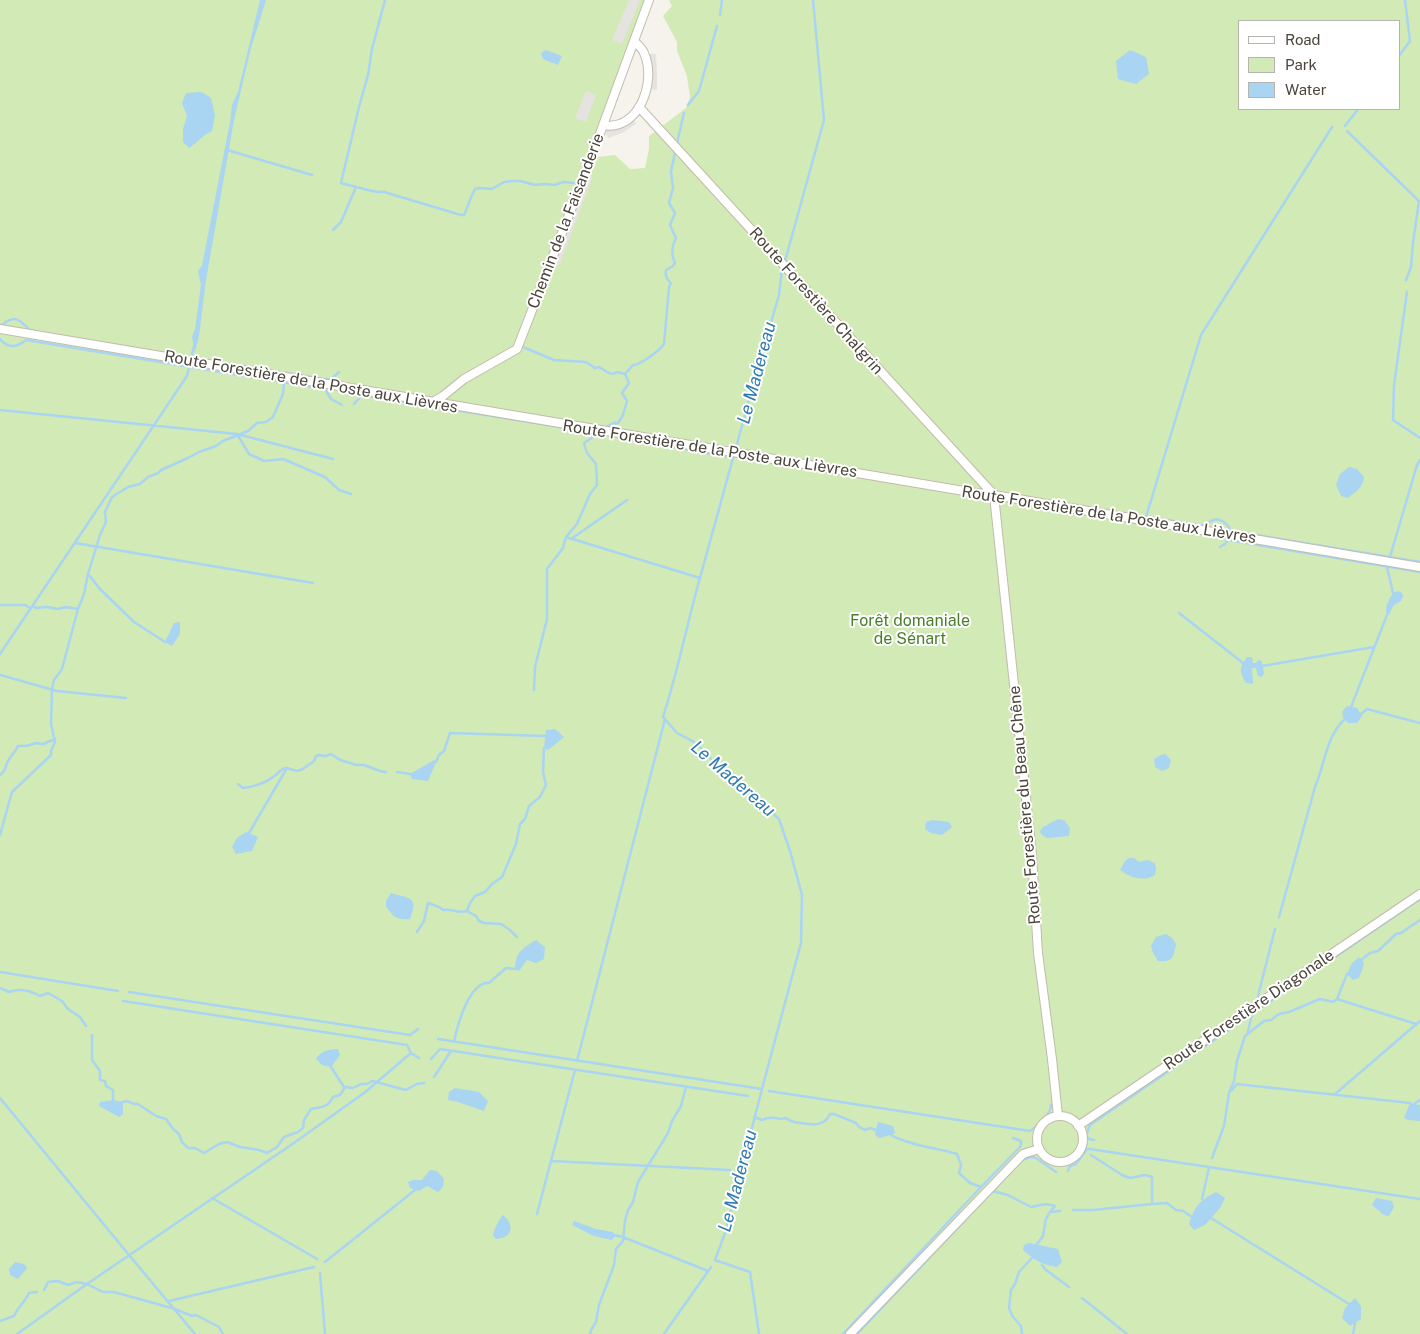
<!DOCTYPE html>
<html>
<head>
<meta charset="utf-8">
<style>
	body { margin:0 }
	#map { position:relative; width:1420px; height:1334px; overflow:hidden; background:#f6f3ec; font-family:"Public Sans",sans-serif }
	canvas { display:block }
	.legend { position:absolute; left:1238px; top:20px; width:162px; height:90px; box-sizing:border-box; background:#fff; border:1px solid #b7b4b0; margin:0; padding:6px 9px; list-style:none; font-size:15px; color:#4b4439 }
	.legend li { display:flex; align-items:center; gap:10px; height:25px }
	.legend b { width:25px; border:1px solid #b7b4b0 }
</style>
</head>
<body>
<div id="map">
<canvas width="1420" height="1334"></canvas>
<ul class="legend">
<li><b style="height:6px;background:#fff"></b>Road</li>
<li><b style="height:14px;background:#d2eab5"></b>Park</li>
<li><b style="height:14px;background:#a9d4f2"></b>Water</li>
</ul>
</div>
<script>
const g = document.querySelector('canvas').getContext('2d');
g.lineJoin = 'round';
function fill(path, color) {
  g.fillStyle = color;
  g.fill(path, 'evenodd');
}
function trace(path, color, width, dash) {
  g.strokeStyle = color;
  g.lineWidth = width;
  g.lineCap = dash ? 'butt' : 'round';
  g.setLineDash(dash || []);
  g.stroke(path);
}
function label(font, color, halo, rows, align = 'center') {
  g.font = font + ' "Public Sans",sans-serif';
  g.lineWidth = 4;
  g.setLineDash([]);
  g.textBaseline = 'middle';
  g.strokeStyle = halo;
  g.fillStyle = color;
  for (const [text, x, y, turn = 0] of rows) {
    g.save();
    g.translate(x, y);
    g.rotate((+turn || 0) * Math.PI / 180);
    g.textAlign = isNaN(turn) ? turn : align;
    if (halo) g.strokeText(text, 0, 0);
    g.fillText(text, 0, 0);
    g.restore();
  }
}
fill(new Path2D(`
	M 0,0 L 649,0 L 591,158 L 615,155 L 630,169 L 645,168 L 649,149 L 649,136 L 686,108 L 690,97 L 687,76 L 677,51 L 677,42 L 663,16 L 672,6 L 669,0 L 1420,0 L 1420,1334 L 0,1334 ZM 1239,21 L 1399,21 L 1399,109 L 1239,109 Z`), '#d2eab5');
fill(new Path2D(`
	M 629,0 L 640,0 L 622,44 L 612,40 Z
	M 649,54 L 656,54 L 657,73 L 657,90 L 650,89 L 652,71 Z
	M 586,91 L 596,95 L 586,122 L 575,118 Z
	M 632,118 L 636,124 L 622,133 L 608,138 L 606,131 L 619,127 Z
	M 587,168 L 593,176 L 560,264 L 548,268 Z`), '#e5e3e0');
fill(new Path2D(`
	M 260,0 L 266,0 L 251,48 L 234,120 L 206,280 L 199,336 L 195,352 L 192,337 L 195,329 L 201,285 L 198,271 L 202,266 L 230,122 L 232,105 L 238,92 Z
	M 546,50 L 562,56 L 558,65 L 543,59 L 541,53 Z
	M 1130,50 L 1146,57 L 1149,74 L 1136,84 L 1118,79 L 1116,61 Z
	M 202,92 L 211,98 L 215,115 L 212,131 C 203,135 198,142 189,148 L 183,142 L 183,129 L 187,116 L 182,103 L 186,93 Z
	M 1349,467 L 1357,469 L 1364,477 C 1363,488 1356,491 1348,498 L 1341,496 L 1336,485 L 1340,474 Z
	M 1398,591 L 1402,593 L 1403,596 L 1401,601 L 1394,605 L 1389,614 L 1387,615 C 1384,608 1389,599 1393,593 Z
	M 180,622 L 180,634 L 172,646 L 165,642 L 174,623 Z
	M 1247,657 L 1252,657 L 1253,663 L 1256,663 L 1258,660 L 1262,661 L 1264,674 L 1261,677 L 1258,676 L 1256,668 L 1252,668 L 1253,684 L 1246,683 C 1239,671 1239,668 1247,657 Z
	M 1347,706 L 1357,708 L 1362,716 L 1357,723 L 1348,723 L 1343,717 L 1342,712 Z
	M 555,729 L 564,737 L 548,750 L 544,748 L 546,730 Z
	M 1165,754 L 1171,760 L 1169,768 L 1162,771 L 1155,767 L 1154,759 L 1161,755 Z
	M 434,760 L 436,762 L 428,781 L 412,779 L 410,774 Z
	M 1058,819 L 1064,820 L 1070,828 L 1069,836 L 1047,838 L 1041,834 L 1040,831 L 1043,827 Z
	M 933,820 L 949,822 L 952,827 L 942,835 L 931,833 L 925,829 L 926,822 Z
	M 246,832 L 258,837 L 252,851 L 236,854 L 232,847 L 237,838 Z
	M 1129,858 L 1134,858 L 1139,862 L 1147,860 L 1155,863 L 1156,869 L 1155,875 C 1144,882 1130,878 1120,870 L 1125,861 Z
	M 391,893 C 410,899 419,896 410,919 C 396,920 394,917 386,907 L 386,901 Z
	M 1166,934 L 1172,938 L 1176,944 C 1174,956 1173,963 1158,961 L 1153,953 L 1151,946 L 1156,937 Z
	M 536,940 L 545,947 L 544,959 L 536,963 L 527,960 L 519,971 L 515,969 C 516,951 522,949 536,940 Z
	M 1358,958 L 1362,959 L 1364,964 L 1359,978 L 1353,980 L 1347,974 L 1352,963 Z
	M 338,1049 L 340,1055 L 331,1067 L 322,1065 L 316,1059 C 322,1050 327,1050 338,1049 Z
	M 455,1088 L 479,1092 L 488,1101 L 484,1111 L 458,1102 L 448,1100 L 449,1092 Z
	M 113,1100 L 123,1102 L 123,1114 L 119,1117 L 99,1106 L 100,1102 Z
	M 1410,1103 L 1420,1105 L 1420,1121 L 1408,1120 L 1404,1118 Z
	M 878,1122 L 893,1126 L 895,1133 L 884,1137 L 878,1138 L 875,1134 Z
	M 430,1170 L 437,1171 L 444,1179 L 443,1187 L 438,1192 L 427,1186 L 419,1191 L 410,1188 L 408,1182 L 413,1180 L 422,1180 Z
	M 1216,1192 L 1225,1198 L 1220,1208 L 1205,1225 L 1194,1230 L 1189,1224 C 1195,1206 1199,1201 1216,1192 Z
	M 1376,1198 L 1392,1201 L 1394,1207 L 1389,1216 L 1384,1215 L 1372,1205 Z
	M 503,1215 C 515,1225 513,1238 496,1239 L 493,1236 C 493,1231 499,1219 503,1215 Z
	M 574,1221 L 596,1229 L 613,1232 L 615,1236 L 612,1240 L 594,1236 L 572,1225 Z
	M 1029,1243 L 1058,1249 L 1062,1262 L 1057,1267 C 1041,1264 1036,1261 1023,1250 L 1024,1245 Z
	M 15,1262 L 24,1264 L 27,1268 L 18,1279 L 10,1275 L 9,1269 Z
	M 1355,1298 L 1361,1306 L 1361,1319 L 1350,1326 L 1342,1318 L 1345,1308 Z`), '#a9d4f2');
trace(new Path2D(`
	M 720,15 L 722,0
	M 1399,56 L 1410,41 L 1405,0
	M 688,105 L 699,91 L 717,26
	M 1345,126 L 1358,109
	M 1347,131 L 1420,202
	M 677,143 L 684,113
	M 227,150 L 312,175
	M 356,187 C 366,189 375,193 384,192 L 461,215 L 464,215 C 468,207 470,198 475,189 L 480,188 L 492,189 L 504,182 L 512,181 L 520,181 L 535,185 L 546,184 L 554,185 L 564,182 L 574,183
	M 333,230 L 341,222 L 356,187 L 341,183 L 359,107 L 368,75 L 372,49 L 385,0
	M 785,261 L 824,120 L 813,0
	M 1406,280 L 1411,267 L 1413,243 L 1419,201
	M 1407,292 L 1394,385 L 1393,420 L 1420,438
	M 0,325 L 2,325 C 16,313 20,321 30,330
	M 0,339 C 8,349 18,347 26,340 L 325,389 L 331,399 L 342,405
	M 523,347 L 554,360 L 586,362 L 595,368 L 599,367 C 605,370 611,377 617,372 L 625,374
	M 237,365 L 330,380 L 339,372
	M 354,404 L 362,395 L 598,433 L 733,458
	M 0,410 L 237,434 L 333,459
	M 606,427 L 614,423 L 618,423 L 623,415 L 627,401 L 622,393 L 629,383 L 625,374 L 633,365 C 641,365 660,350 664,344 L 669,287 L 671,283 C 667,280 665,275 666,270 L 673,266 L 675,263 C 671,255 672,246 676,238 L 670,225 L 675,213 L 669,203 L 673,188 L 671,172 L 675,152
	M 237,434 L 249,454 L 264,461 L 283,459 L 325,477 L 339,490 L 351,494
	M 1134,515 L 1206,526 C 1214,515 1225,519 1231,531 L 1420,562
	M 1146,517 L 1201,335 L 1332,127
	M 566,537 L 700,578
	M 571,539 L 627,500
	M 75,543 L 313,583
	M 1220,547 L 1225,544 L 1228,540 L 1420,572
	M 1390,557 L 1417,465 L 1420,460
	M 1387,567 L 1393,593
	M 88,574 L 100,589 L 134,622 L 165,642
	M 0,605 L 25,605 L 30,608
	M 33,606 L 36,608 L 47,607 L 58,609 L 66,607 L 78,609
	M 1179,613 L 1243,663
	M 0,654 L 187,376 L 194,346
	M 1262,666 L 1374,647
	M 0,675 L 57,691 L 126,698
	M 534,690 L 535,667 L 547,619 L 547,569 L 563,548 L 566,537 L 577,524 L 590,494 L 597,485 L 596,464 L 587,453 L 584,443 L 598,434
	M 1351,707 L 1387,615
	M 1361,714 L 1367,709 L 1420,723
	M 436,762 L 439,755 L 444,751 L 450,733 L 545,736
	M 397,772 L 410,774
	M 0,775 C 6,771 5,767 8,761 C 11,756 15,752 18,746 L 26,746 L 36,743 L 43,744 L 55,739
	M 238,784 L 243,788 C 252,787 266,783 273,777 C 279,774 279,769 286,768
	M 249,833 L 287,768 L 297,771 L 303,769 L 314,761 L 316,756 L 318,755 L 326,756 L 331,754 L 340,760 L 357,765 L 364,765 L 380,771 L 386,772
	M 0,835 L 12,792 L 51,755 L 51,751 L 55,742 L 51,724 L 52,689 L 54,680 L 62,669 L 78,609 L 84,594 L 88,574 L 100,535 L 106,522 L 105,512 L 112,497 L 128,487 L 140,484 L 148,477 L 158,473 L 161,470 L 188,458 L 199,452 L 216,446 L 223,441 L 248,431 L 257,423 L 266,422 L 273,417 L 283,394 L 284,383
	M 1279,917 L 1315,787 C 1325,764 1326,736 1345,719
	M 417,932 L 424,921 L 428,903 C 431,904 442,908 443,910 C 453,908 456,914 467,911
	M 517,937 L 510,930 L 501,924 L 484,923 L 479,921 L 476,916 L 467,911 L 470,903 L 475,896 L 485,892 L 492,884 L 502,877 L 516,844 L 520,824 L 525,819 L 529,806 L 540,797 L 546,785 L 543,772 L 544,748
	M 1362,959 L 1370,953 L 1378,951 L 1396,934 L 1401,933 L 1420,920
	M 0,972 L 118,991
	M 0,988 L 9,992 C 20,988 31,991 40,996 L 48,993 L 62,1001 L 68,1009 L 80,1017 L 86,1026
	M 129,992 L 410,1035 L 418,1029
	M 1258,996 L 1275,929
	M 1337,999 L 1416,1024
	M 123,1001 L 407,1045 L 411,1053
	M 1248,1032 L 1252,1014
	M 92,1035 L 92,1060 L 100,1071 L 100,1080 L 105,1081 L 106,1086 L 113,1090 L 113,1100
	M 438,1039 L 762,1089
	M 454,1042 C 457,1027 469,981 489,983 L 506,968 L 515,969
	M 431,1059 L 440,1049 L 748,1096
	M 577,1061 L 665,719
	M 331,1067 L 344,1087
	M 434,1077 L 451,1051
	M 769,1091 L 1030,1131 C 1038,1126 1051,1114 1051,1105
	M 1231,1091 L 1237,1084 L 1410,1103
	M 1334,1095 L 1420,1021
	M 0,1098 L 129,1255 L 195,1334
	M 123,1102 L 127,1101 L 134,1104 L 138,1104 L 156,1116 L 166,1119 L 173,1129 L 179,1134 L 182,1142 L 188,1148 L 195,1148 L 204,1153 L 219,1144 L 227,1142 L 240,1147 L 259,1150 L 267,1153 L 277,1147 L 284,1137 L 298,1132 L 303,1128 L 304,1120 L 311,1109 C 323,1107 328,1107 333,1097 L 340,1095 L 345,1087 L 353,1088 L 361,1084 L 367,1084 L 372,1081 L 406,1090 L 417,1084 L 424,1083
	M 1414,1104 L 1420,1100
	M 754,1117 L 762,1120 C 774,1114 776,1121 786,1118 C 792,1123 795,1122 801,1123 C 812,1125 824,1127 830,1114 L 834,1114 L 856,1123 L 859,1127 L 865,1130 L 870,1128 L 876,1130
	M 891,1135 C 908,1145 937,1148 957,1154 L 961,1165 L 959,1173 L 970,1183 L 981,1187
	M 1094,1140 L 1089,1139 L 1086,1136 L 1090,1125 L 1420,899
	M 1091,1155 L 1122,1175 L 1130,1178 L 1145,1175 L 1152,1177 L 1152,1204
	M 1212,1158 L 1224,1126 L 1229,1093 L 1234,1081 L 1237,1061 L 1245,1036 L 1264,1021 L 1271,1020 L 1279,1014 L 1289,1012 L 1320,999 L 1333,1002 L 1337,999 L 1347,974
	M 551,1161 L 730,1170
	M 1068,1171 L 1070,1166 L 1076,1164 L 1087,1149 L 1090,1149 L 1420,1199
	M 993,1191 L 1008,1195 L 1031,1207 L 1046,1204 L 1055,1206 L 1050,1212
	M 212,1198 L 317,1259
	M 1202,1199 L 1209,1168
	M 1073,1210 L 1093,1210 L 1152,1204 L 1167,1203 L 1176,1210 L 1183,1211 L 1192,1217
	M 537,1214 L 575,1070
	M 1211,1218 L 1349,1304
	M 614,1235 L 623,1237 L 708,1271
	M 1037,1244 L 1043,1236 L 1046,1219 L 1050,1212 L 1060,1211
	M 325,1262 L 415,1190
	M 1042,1265 L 1046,1270 L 1069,1287
	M 320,1273 L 325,1334
	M 44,1290 L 48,1282 L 58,1281 L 68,1285 L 77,1282 L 87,1284 L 103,1292 L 114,1292 L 175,1309 L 192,1316 L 196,1315 L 219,1327 L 223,1334
	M 1082,1298 L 1127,1334
	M 169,1301 L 314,1267
	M 0,1321 L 14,1316 C 18,1307 25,1302 29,1293 L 37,1292
	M 17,1334 L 87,1284 L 291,1145 L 364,1093 L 411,1053 L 419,1058
	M 590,1334 L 591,1330 L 596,1322 L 599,1305 L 614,1265 L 616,1249 L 623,1241 L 625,1221 L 628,1210 L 633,1202 L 638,1182 L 668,1133 L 672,1121 L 681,1106 L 686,1087
	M 664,1334 L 711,1267
	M 759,1334 L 750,1272 L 715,1260 L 725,1233 L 762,1089 L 801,943 L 802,895 L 790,851 L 779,819 L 746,789 L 737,778 L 712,760 L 696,743 L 677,733 L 663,717 C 677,674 686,629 698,585 C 725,488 751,391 779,295 L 782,269
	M 843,1334 L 981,1187 L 1021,1146 L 1021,1141 L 1013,1138
	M 857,1334 L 1022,1160 L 1030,1157 L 1036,1158 L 1056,1172
	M 1022,1334 L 1021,1326 L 1013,1317 L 1009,1308 L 1011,1290 L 1015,1284 L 1019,1272 L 1032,1258
	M 1353,1334 L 1355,1323`), '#a9d4f2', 2.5);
const street = new Path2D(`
	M 639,107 L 994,495
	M 603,125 C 639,132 657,81 644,53 C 642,48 638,45 634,41
	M 0,329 L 976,493 L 994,495 L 1420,567
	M 433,402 L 443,396 L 464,379 L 517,349 L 591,158 L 649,0
	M 994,495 L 1032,855 L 1038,953 L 1052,1059 L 1058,1116
	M1037 1139a23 23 0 1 1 46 0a23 23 0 1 1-46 0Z
	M 1078,1126 L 1420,894
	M 850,1334 L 1023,1154 L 1039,1149`);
trace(street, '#c2bbae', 10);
trace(street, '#fff', 8);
label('16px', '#4b4439', '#fff', [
	["Chemin de la Faisanderie",566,221,-69],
	["Route Forestière Chalgrin",816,301,48],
	["Route Forestière de la Poste aux Lièvres",311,382,10],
	["Route Forestière de la Poste aux Lièvres",710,449,9],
	["Route Forestière de la Poste aux Lièvres",1109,515,9],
	["Route Forestière du Beau Chêne",1025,805,-95],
	["Route Forestière Diagonale",1249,1010,-34]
]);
label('16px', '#4a7f2a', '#fff', [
	["Forêt domaniale",910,621],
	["de Sénart",910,639]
]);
label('italic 18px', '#2e7ab2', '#fff', [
	["Le Madereau",757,373,-75],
	["Le Madereau",733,779,41],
	["Le Madereau",738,1181,-75]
]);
</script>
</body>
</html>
